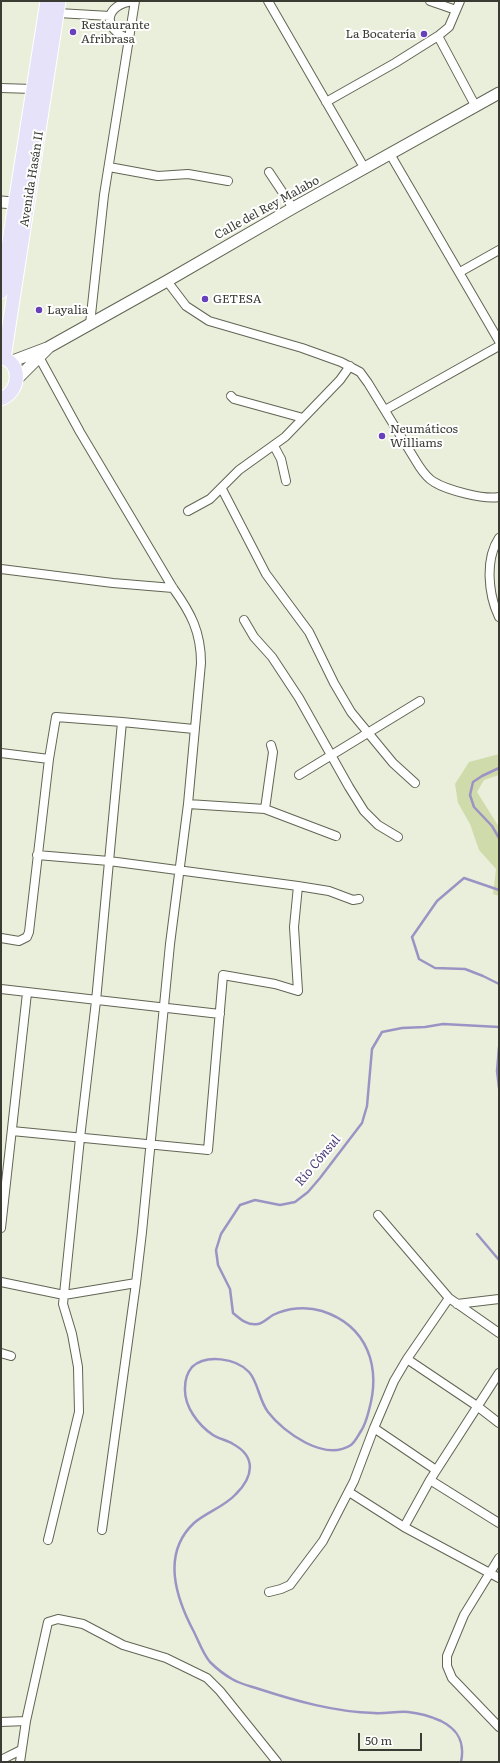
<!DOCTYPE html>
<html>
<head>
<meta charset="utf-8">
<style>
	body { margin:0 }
	#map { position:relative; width:500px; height:1763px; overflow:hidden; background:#eaefdb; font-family:Literata,serif }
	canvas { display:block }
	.frame { position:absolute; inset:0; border:2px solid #3a3c34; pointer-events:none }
	.scale { position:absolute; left:358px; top:1733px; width:64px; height:18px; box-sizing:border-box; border:2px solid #3a3c34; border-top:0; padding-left:5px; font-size:12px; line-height:14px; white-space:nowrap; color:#3a3c34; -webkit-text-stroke:3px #fff; paint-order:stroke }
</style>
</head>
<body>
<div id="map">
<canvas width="500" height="1763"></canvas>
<div class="frame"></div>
<div class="scale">50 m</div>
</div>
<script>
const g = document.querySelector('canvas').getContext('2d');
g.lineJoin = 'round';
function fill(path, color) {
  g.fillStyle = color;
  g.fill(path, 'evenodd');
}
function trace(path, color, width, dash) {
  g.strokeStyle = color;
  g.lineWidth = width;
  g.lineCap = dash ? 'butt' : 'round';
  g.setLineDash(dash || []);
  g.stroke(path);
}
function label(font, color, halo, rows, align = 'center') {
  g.font = font + ' Literata,serif';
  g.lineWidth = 4;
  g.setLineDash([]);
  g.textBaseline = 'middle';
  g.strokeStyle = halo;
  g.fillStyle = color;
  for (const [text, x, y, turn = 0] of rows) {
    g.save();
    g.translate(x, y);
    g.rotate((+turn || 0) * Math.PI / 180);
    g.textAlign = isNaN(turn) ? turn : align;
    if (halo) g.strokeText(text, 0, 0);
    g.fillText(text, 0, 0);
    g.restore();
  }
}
fill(new Path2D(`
	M 499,754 L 499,775 L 484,780 L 477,792 L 499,827 L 499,896 L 493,894 L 496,869 L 479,850 L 470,824 L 458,803 L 455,784 L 469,762 Z`), '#d0dbac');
trace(new Path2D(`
	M 499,768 L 482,776 L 473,782 L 470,795 L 474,807 L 492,826 L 499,838
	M 499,890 L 464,878 L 437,901 L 412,937 L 419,959 L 435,968 L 465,969 L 483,976 L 499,984
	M 499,1047 L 497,1071 L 499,1088
	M 477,1234 L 499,1260
	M 461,1762 C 465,1743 459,1730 441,1721 C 432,1717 418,1713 408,1712 C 397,1711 385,1714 374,1713 C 335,1712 296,1701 259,1689 C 250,1686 240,1684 232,1679 C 225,1675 216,1668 210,1662 C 203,1654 199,1642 194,1632 C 176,1598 161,1554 194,1523 C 207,1512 224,1507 236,1494 C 253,1477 257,1457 233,1444 C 227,1440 219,1439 213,1435 C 198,1425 184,1406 185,1388 C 185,1381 187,1373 192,1367 C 206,1354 236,1358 249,1372 C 258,1382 259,1400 268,1412 C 284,1433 325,1462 351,1445 C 355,1442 358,1436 361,1431 C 365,1425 367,1418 369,1410 C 381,1367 368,1326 322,1311 C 306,1306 287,1308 273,1315 C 268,1318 263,1323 258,1324 C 248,1326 240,1319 233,1313 L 230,1289 L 218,1265 L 216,1250 L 221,1234 L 240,1205 L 255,1200 L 280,1205 L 295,1202 L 308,1192 L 320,1178 L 362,1123 L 367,1106 L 372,1049 L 382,1032 L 402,1028 L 425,1027 L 443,1024 L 499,1027`), '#9c93c5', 2.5);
const street = new Path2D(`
	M 268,1 L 365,169
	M 430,1 L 456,10
	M 58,13 L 110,16
	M 438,36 L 476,107
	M 130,39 C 101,30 104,4 134,1
	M 1,88 L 33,89
	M 326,102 L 395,63 L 438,36 L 449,27 L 460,1
	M 390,154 L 499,341
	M 109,167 L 158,176 L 188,174 L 228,181
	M 269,172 L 293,208
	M 460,272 L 499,250
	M 167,281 L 186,306 L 209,321 L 302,348 L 341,362 L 360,372 L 368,383 L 419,466 C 423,472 427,478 434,482 C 447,490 484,500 499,497
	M 90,324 L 104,195 L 135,1
	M 231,396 L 234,399 L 303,418
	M 385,410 L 499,346
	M 274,446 L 281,459 L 286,481
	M 222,489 L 266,574 L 309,632 L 334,683 L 351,712 L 393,763 L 415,783
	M 188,511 L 210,499 L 239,470 L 285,437 L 340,380 L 350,366
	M 499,538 C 485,559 488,594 499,617
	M 1,569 L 113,583 L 173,588
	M 244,620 L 254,637 L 272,657 L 299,698 L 349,787 L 364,811 L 378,825 L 398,837
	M 1,753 L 49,759
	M 299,775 L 420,701
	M 188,804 L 265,809 L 336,836
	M 265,809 L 273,752 L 271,745
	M 37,855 L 109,861 L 298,886 L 329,891 L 353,900 L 359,899
	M 1,938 L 19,941 L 27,937 L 29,932 L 49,759 L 56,717 L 122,722
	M 1,989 L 220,1014
	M 12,1131 L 208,1150 L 223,975 L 275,984 L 298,991 L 294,927 L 298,886
	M 378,1215 L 449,1298 L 499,1333
	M 1,1228 L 27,993
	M 1,1282 L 64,1295 L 136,1283 L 142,1232 L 170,944 L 188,804 L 201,663 C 201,632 191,613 173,588 L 80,432 L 39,357
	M 457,1304 L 499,1299
	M 1,1353 L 11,1356
	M 407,1359 L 477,1406 L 499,1423
	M 374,1428 L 436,1470
	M 430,1480 L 499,1523
	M 349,1492 L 404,1527 L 499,1578
	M 404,1527 L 430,1480 L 499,1373
	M 102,1530 L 136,1283
	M 48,1540 L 79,1412 L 78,1367 L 72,1334 L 63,1304 L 80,1138 L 96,1001 L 122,722 L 194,729
	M 499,1558 L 464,1615 L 447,1656 L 447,1666 L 452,1678 L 499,1727
	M 269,1592 L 281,1589 L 290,1585 L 323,1541 L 354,1481 L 374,1428 L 394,1381 L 407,1359 L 449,1298
	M 1,1722 L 26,1721
	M 1,1760 L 21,1750
	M 20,1762 L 26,1721 L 48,1622 L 58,1619 L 83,1624 L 123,1645 L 166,1658 L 207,1678 L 220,1691 L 277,1762`);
const secondary = new Path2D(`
	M 1,202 L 14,203
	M 10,362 L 47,348
	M 17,379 L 49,347 L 167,281 L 293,208 L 499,93`);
const primary = new Path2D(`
	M 1,292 L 47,1
	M 1,357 C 23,363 20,392 1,399
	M 4,358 L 59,1`);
trace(street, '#616554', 10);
trace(secondary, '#616554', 13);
trace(primary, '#fff', 15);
trace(street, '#fff', 8);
trace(secondary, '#fff', 11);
trace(primary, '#e5e2f9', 13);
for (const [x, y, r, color] of [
	[73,32,4,"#6641b9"],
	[424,34,4,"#6641b9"],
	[205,299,4,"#6641b9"],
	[39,310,4,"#6641b9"],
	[382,436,4,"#6641b9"]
]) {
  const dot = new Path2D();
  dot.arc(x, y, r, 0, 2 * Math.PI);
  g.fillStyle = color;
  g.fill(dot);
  trace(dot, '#fff', 1.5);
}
label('12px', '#3a3c34', '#fff', [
	["Restaurante",81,25],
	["Afribrasa",81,39],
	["La Bocatería",416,34,"right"],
	["GETESA",213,299],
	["Layalia",47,310],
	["Neumáticos",390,429],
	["Williams",390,443]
], 'left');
label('12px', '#3a3c34', '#fff', [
	["Avenida Hasán II",32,179,-81],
	["Calle del Rey Malabo",267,208,-29]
]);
label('italic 13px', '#4b3b79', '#fff', [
	["Río Cónsul",318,1161,-50]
]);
</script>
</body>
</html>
